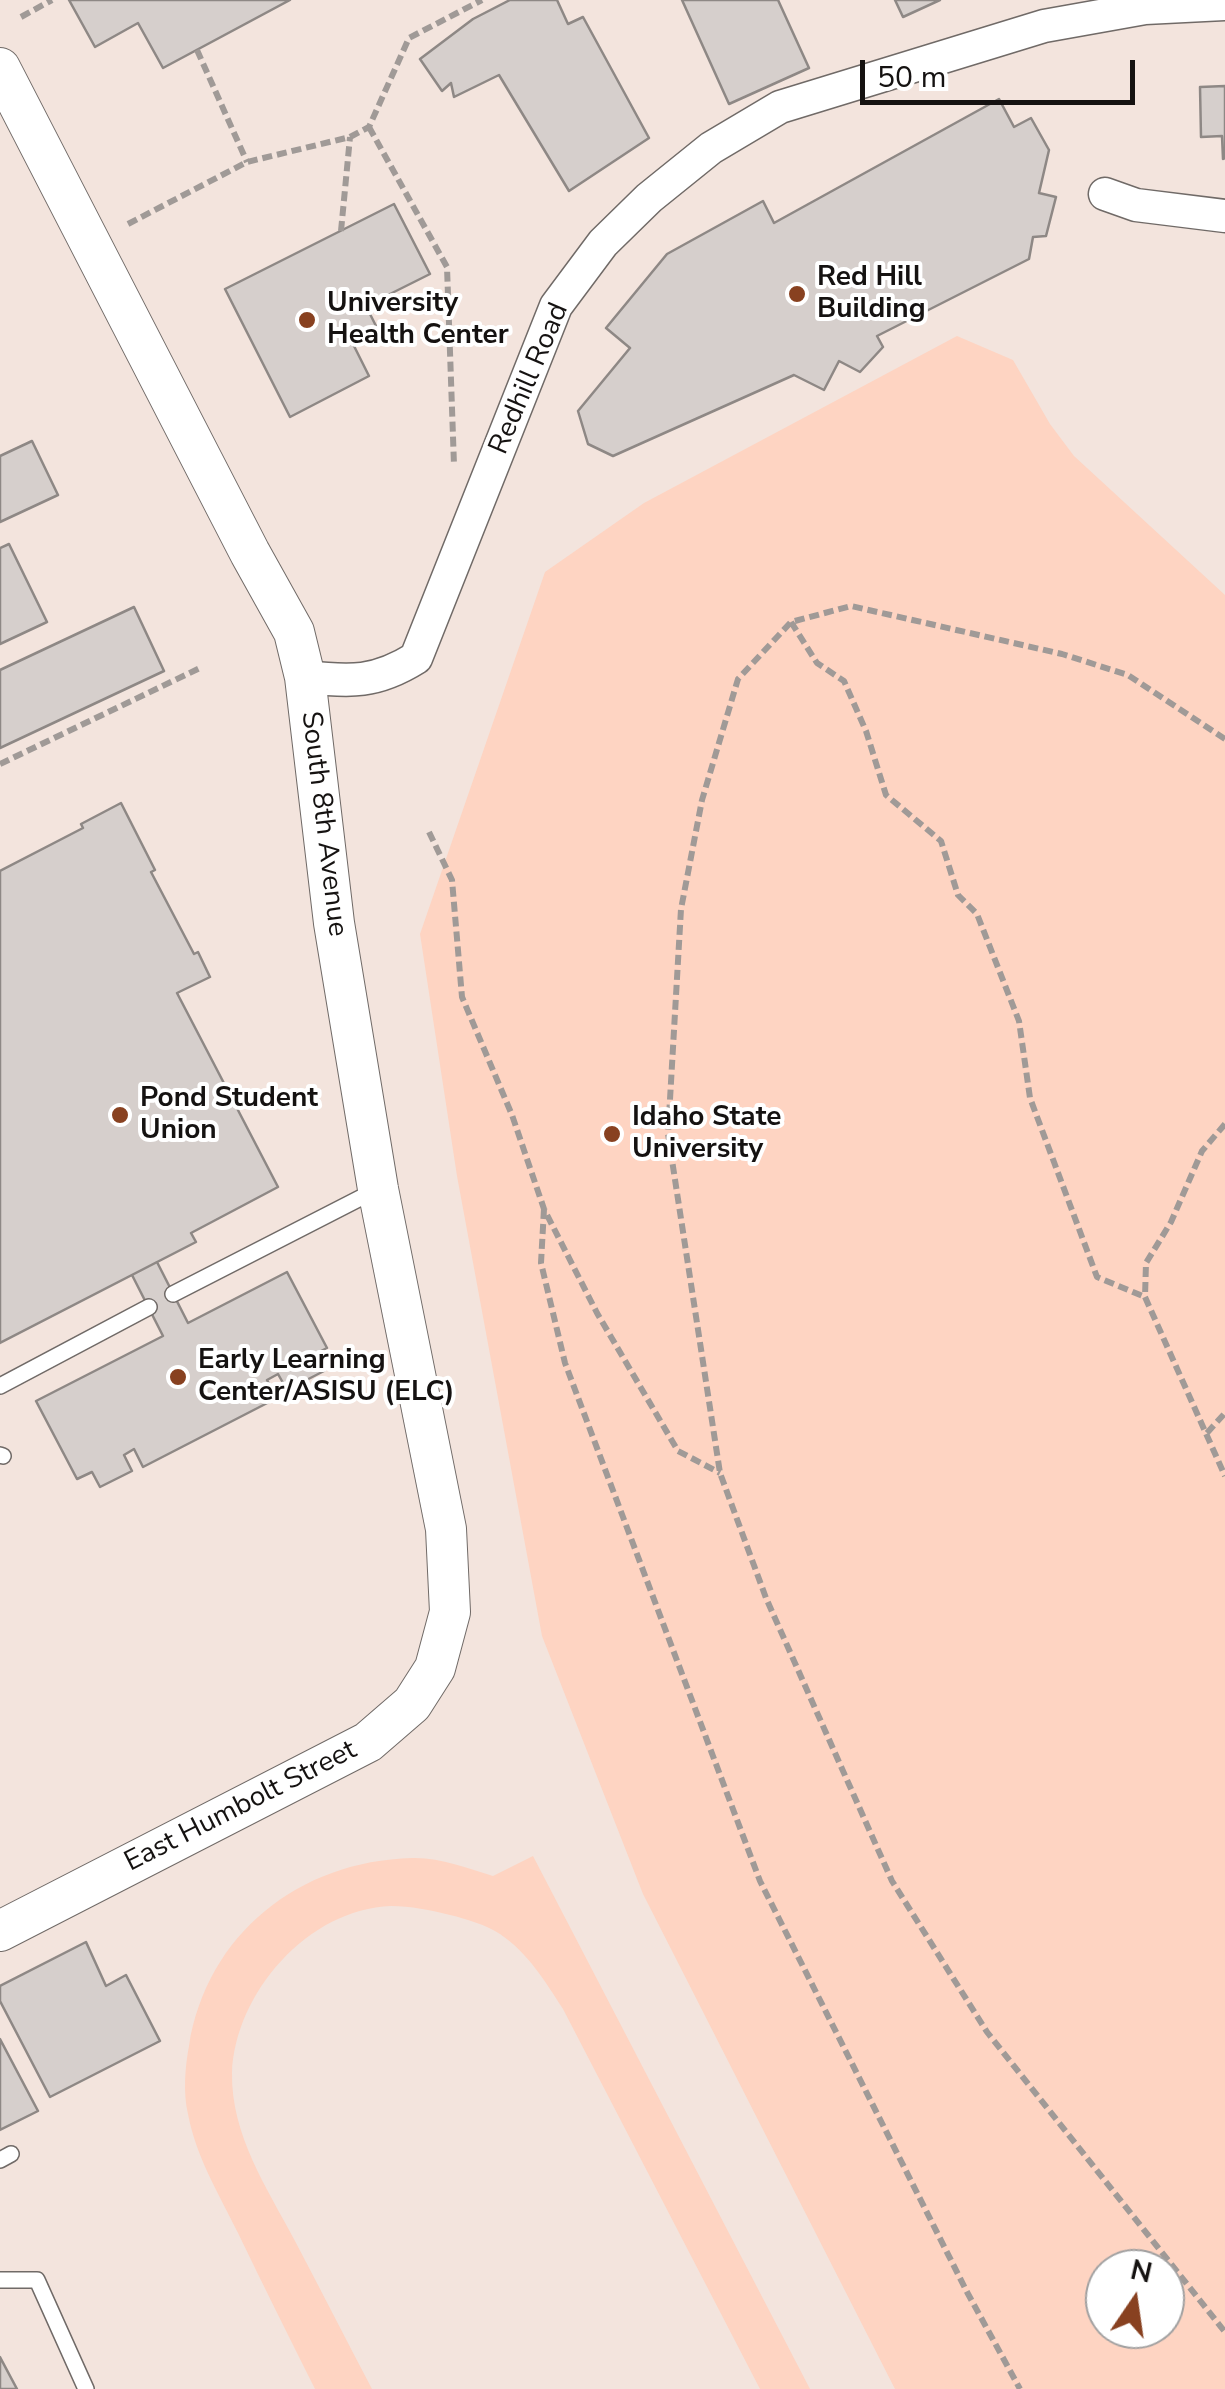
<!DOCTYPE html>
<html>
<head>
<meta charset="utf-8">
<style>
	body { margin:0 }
	#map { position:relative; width:1225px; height:2389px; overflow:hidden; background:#f8f0ed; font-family:"Nunito Sans",sans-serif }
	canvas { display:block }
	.north { position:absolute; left:1085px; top:2249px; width:100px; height:100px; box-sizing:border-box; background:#fff; border:2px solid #a1a0a0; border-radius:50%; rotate:13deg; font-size:28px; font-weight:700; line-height:40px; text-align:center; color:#151211 }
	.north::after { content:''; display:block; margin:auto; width:35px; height:45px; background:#884120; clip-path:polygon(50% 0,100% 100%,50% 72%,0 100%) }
	.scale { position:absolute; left:860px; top:60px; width:275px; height:45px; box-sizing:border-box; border:5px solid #151211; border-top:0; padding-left:12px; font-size:30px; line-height:35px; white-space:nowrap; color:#151211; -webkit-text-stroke:8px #fff; paint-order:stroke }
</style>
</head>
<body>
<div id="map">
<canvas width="1225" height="2389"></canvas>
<div class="north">N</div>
<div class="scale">50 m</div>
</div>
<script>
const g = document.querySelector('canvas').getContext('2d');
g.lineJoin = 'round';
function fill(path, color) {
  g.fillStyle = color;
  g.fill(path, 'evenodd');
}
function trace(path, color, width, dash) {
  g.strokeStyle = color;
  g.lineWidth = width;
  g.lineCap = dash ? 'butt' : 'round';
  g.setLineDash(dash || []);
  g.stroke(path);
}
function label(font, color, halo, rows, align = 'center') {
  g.font = font + ' "Nunito Sans",sans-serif';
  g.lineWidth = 8;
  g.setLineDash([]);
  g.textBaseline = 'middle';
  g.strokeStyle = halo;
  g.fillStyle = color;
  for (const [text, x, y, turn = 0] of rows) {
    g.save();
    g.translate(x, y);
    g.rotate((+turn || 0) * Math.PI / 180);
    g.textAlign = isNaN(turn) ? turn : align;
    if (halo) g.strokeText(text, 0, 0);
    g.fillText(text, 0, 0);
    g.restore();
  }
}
fill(new Path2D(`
	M 0,0 L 1225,0 L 1225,2389 L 0,2389 ZM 1105,2269 L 1165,2269 L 1165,2329 L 1105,2329 Z`), '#f3e4dd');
fill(new Path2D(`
	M 957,336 L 1013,360 L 1050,424 L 1074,456 L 1225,595 L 1225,2389 L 895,2389 L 643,1894 L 542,1636 L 457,1176 L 420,934 L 545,572 L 644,503 ZM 1165,2269 L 1165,2329 L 1105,2329 L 1105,2269 Z
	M 533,1856 L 810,2389 L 760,2389 L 563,2009 C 545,1981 528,1953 500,1934 C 486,1925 467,1919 450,1915 C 431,1910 410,1906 391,1906 C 308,1909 235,1993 232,2073 C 231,2135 267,2188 295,2241 C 321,2290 346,2340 372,2389 L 315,2389 C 289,2337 263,2285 238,2233 C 219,2194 196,2157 188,2114 C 183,2093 185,2067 189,2046 C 207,1934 299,1861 412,1858 C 439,1857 467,1868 493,1876 Z`), '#fed4c2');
const building = new Path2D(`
	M 69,0 L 290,0 L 163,68 L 138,23 L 95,47 Z
	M 510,0 L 557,0 L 568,24 L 583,17 L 649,138 L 569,191 L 499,75 L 454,97 L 451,83 L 442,91 L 420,59 L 473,19 Z
	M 682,0 L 778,0 L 809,68 L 729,104 Z
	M 895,0 L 940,0 L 903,17 Z
	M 1225,86 L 1225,158 L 1223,159 L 1222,136 L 1201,137 L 1200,87 Z
	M 999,99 L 1014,127 L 1031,118 L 1049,150 L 1039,193 L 1056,197 L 1046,236 L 1033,237 L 1029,259 L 877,336 L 883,347 L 860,372 L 839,361 L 824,390 L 794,375 L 613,456 L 588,444 L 578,411 L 630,348 L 606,328 L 667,254 L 763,201 L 774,223 Z
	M 394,204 L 430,274 L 366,306 L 380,334 L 354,346 L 369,376 L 290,417 L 225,289 Z
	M 32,441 L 58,495 L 0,522 L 0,456 Z
	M 9,544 L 47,622 L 0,644 L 0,548 Z
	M 134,607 L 164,671 L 0,748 L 0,670 Z
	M 121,803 L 155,870 L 151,872 L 194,954 L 198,952 L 210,977 L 177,993 L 278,1187 L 191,1233 L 196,1242 L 0,1343 L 0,871 L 83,828 L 81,824 Z
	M 157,1262 L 188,1323 L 287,1272 L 327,1348 L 315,1354 L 324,1371 L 287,1390 L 278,1374 L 267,1380 L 277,1398 L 143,1467 L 134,1449 L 124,1455 L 132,1471 L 100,1487 L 92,1472 L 77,1479 L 36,1401 L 163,1336 L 132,1275 Z
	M 86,1942 L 106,1986 L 126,1975 L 160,2041 L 50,2097 L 0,2001 L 0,1986 Z
	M 0,2039 L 38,2111 L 0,2130 Z
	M 0,2357 L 17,2389 L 0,2389 Z`);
fill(building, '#d6cfcc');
trace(building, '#8e8885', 2.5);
const service = new Path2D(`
	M 173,1294 L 374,1191
	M 0,1386 L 149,1307
	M 0,1455 L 3,1456
	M 0,2160 L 11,2154
	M 0,2280 L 37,2280 L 86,2389`);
const minor = new Path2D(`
	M 1105,194 L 1136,205 L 1225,216
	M 305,677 C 351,682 376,683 416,658 L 556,306 L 603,243 L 649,198 L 711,148 L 780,107 L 1044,26 L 1145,8 L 1225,4`);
const tertiary = new Path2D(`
	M 0,68 L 250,553 L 294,632 L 305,677 L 334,923 L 378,1189 L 446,1529 L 450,1612 L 435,1668 L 412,1704 L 368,1742 L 0,1931`);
trace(service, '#706a67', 18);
trace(minor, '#706a67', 35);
trace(tertiary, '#706a67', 42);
trace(new Path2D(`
	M 21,17 L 52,0
	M 197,50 L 247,162
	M 369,127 L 447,267 L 454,465
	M 128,224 L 247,162 L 350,137 L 369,127 L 409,38 L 482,0
	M 341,231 L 350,137
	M 791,622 L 817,663 L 844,681 L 866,731 L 886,795 L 941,841 L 958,895 L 977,914 L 1019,1021 L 1030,1098 L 1097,1277 L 1145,1297
	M 1225,739 L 1128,675 L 1062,654 L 851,606 L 791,622 L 738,679 L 702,800 L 681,909 L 668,1134 L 720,1473 L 766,1598 L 892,1881 L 987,2032 L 1225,2332
	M 0,764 L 200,668
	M 429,832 L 452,880 L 462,997 L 512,1115 L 544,1209 L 597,1313 L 678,1451 L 720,1473
	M 1225,1124 L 1202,1151 L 1171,1222 L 1146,1263 L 1145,1297 L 1225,1476
	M 544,1209 L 541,1263 L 565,1363 L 760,1881 L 967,2292 L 1020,2389
	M 1207,1433 L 1225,1413`), '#a09a97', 6, [10, 5]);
trace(service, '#fff', 15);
trace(minor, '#fff', 32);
trace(tertiary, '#fff', 40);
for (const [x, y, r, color] of [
	[797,294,10,"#884120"],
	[307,320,10,"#884120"],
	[120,1115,10,"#884120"],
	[612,1134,10,"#884120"],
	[178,1377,10,"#884120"]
]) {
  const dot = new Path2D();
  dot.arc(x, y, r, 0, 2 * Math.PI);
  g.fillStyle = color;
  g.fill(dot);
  trace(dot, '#fff', 4);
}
label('bold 28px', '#151211', '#fff', [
	["Red Hill",817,278],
	["Building",817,310],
	["University",327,304],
	["Health Center",327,336],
	["Pond Student",140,1099],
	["Union",140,1131],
	["Idaho State",632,1118],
	["University",632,1150],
	["Early Learning",198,1361],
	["Center/ASISU (ELC)",198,1393]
], 'left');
label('28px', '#151211', '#fff', [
	["Redhill Road",530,379,-67],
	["South 8th Avenue",323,824,83],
	["East Humbolt Street",241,1807,-27]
]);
</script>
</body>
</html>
